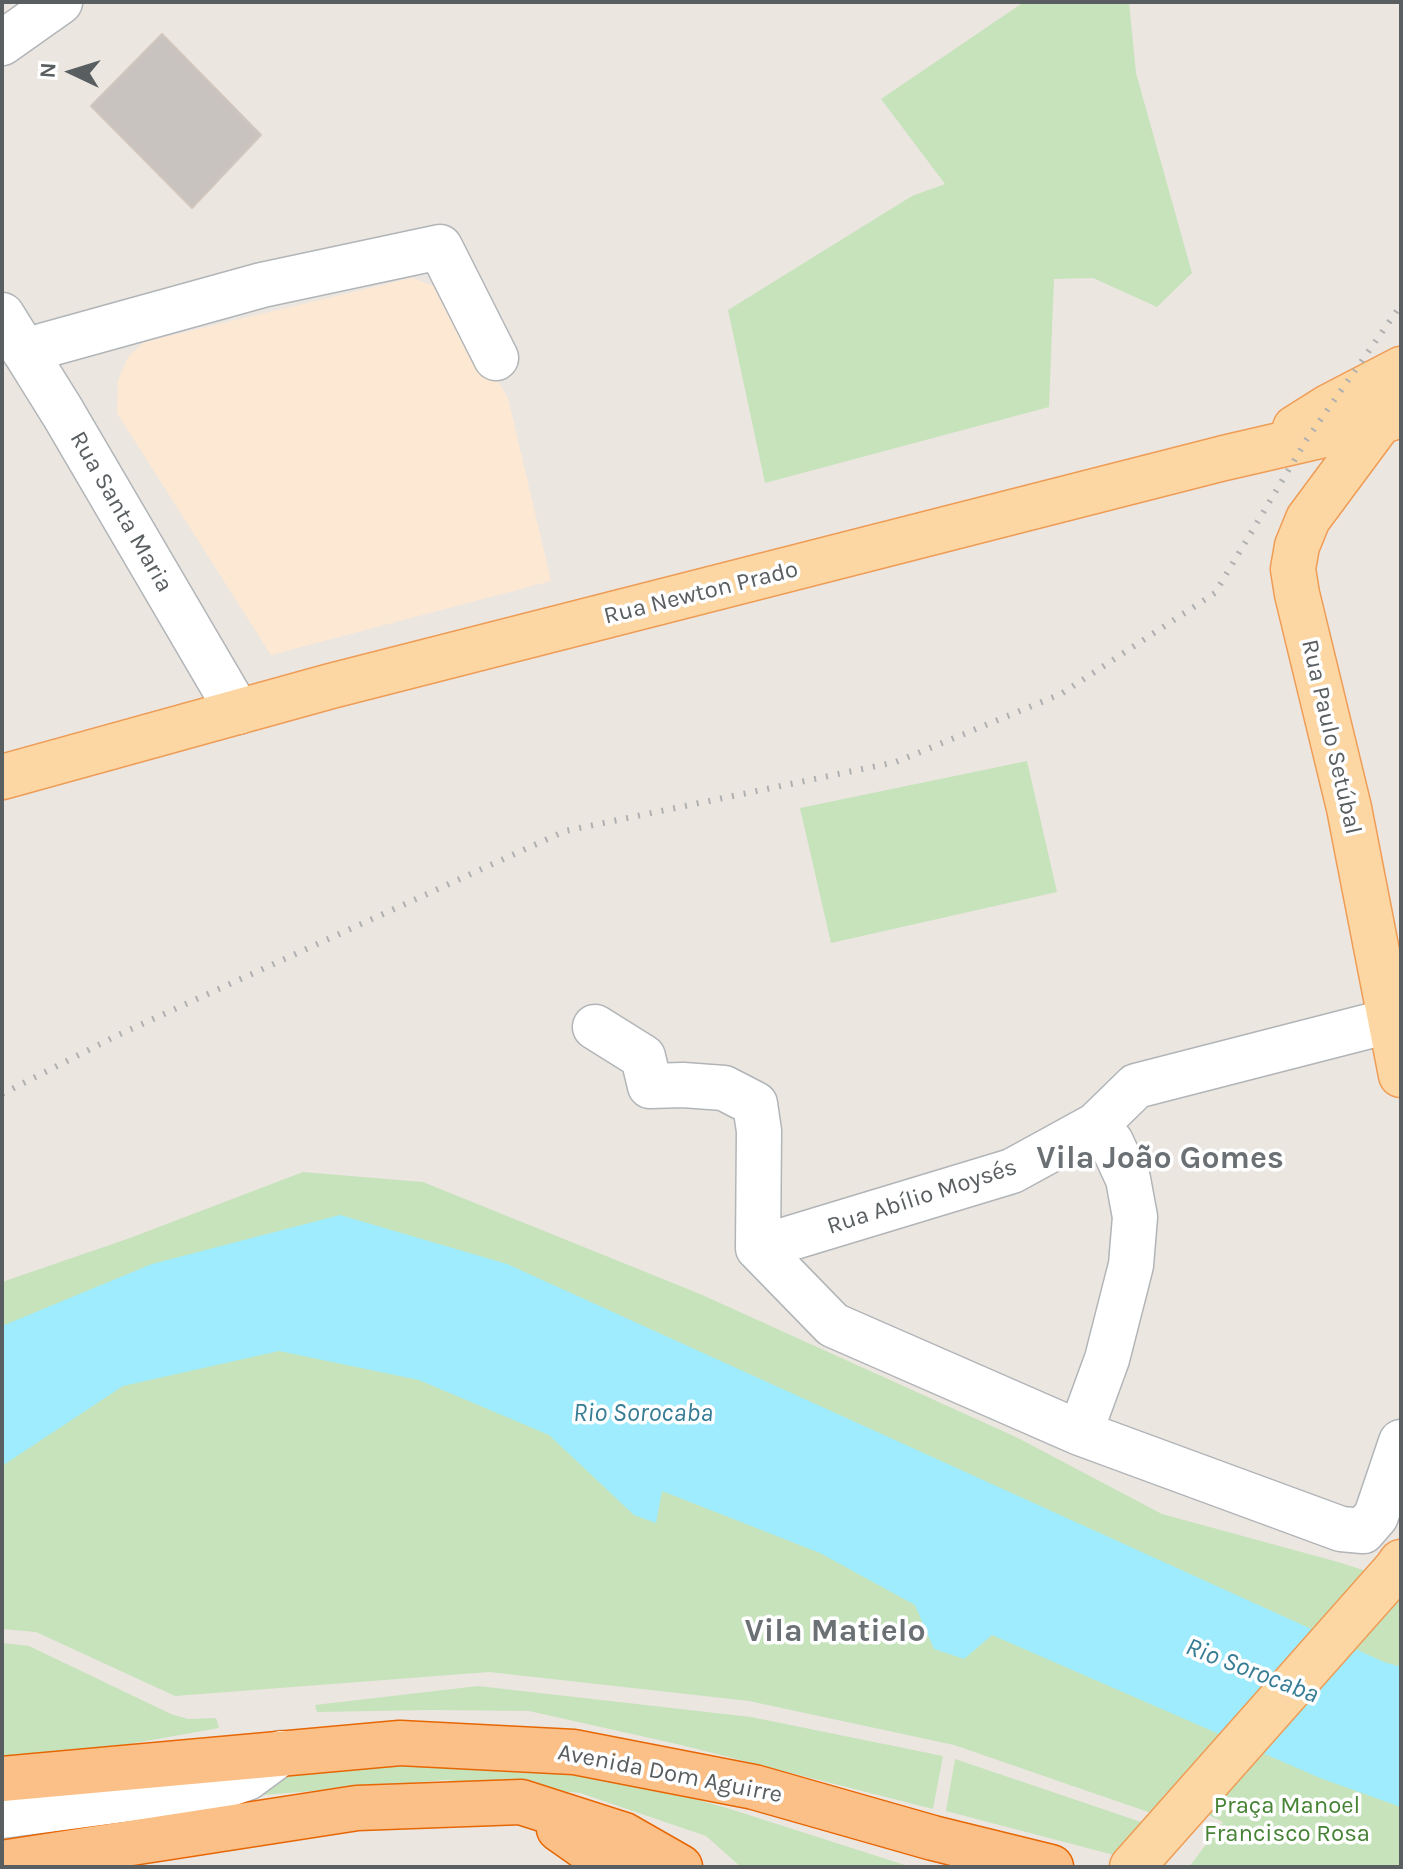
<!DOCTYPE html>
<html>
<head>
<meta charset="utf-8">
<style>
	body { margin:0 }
	#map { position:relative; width:1403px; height:1869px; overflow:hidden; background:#ece6e0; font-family:Karla,sans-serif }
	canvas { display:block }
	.frame { position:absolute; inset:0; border:4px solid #595e61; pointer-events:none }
	.north { position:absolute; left:32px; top:32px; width:80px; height:80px; -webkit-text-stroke:6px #fff; paint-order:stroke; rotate:274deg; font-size:22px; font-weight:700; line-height:32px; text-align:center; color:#595e61 }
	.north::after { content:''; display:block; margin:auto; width:28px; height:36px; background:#595e61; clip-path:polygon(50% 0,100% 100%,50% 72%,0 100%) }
</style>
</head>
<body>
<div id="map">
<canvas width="1403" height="1869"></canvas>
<div class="frame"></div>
<div class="north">N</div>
</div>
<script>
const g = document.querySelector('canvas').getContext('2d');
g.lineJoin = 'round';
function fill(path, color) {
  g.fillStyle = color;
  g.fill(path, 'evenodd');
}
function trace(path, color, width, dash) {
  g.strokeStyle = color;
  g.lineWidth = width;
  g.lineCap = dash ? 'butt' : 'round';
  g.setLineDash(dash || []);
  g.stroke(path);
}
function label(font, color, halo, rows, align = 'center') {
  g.font = font + ' Karla,sans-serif';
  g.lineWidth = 7;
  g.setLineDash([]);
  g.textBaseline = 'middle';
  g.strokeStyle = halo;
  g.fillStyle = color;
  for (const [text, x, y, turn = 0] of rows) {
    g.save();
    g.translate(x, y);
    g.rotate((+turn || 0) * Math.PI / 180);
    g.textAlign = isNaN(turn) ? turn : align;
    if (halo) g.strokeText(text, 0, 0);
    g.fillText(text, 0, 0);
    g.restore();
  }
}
fill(new Path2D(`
	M 412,278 L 442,289 L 508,398 L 551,581 L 271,655 L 117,413 L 118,380 L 128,357 L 144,342 Z`), '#fde8d3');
fill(new Path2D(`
	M 1024,2 L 1129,2 L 1136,73 L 1192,273 L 1157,307 L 1093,278 L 1054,279 L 1049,407 L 765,483 L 728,310 L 912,196 L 945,184 L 881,99 Z
	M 1027,761 L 1057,892 L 831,943 L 800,808 Z
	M 303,1172 L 423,1182 L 700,1294 L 1016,1437 L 1162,1514 L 1338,1562 L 1401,1582 L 1401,1867 L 1189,1867 L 1223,1822 L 1165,1794 L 1151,1813 L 954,1745 L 749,1701 L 489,1672 L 175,1696 L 36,1632 L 2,1629 L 2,1282 L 130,1238 Z
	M 2,1643 L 29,1646 L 171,1714 L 188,1719 L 216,1718 L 219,1728 L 118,1746 L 2,1759 Z
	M 478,1686 L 751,1717 L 943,1756 L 933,1809 L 681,1745 L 529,1711 L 432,1710 L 317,1712 L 315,1705 Z
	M 342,1759 L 598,1772 L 727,1808 L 911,1867 L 741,1867 L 706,1836 L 580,1793 L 445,1780 L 264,1795 L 276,1775 Z
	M 955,1759 L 1150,1825 L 1114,1855 L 946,1811 Z`), '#c6e3bc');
fill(new Path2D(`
	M 340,1215 L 507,1264 L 1384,1662 L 1401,1667 L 1401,1807 L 1320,1778 L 992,1635 L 964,1659 L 934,1649 L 915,1605 L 820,1553 L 662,1491 L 656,1523 L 634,1515 L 549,1435 L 419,1380 L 279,1351 L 123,1386 L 2,1466 L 2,1326 L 152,1264 Z`), '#9eecfd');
const building = new Path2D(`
	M 162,34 L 261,135 L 192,208 L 91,106 Z`);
fill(building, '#c8c3bf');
trace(building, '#d0c6be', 2);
const minor = new Path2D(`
	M 2,43 L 60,2
	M 2,315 L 63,413 L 238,712
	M 24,351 L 262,285 L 440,247 L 496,358
	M 595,1027 L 643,1057 L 650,1086 L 683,1085 L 724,1088 L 755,1104 L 759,1131 L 758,1248
	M 758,1248 L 833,1325 L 1080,1433 L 1341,1529 L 1363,1531 L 1376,1516 L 1401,1442
	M 758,1248 L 1012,1171 L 1096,1125 L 1136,1086 L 1389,1021
	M 1080,1433 L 1107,1359 L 1131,1265 L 1135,1217 L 1128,1179 L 1111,1142 L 1096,1125
	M 2,1816 L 221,1787 L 247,1778 L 281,1753`);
const major = new Path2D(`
	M 1380,422 L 1308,519 L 1297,546 L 1293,569 L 1297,594 L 1349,808 L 1401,1075
	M 1295,428 L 1330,406 L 1401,369
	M 2,777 L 331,686 L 1224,458 L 1380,422 L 1401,415
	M 1132,1867 L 1396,1569 L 1401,1562`);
const highway = new Path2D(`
	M 2,1779 L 400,1743 L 574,1752 L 754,1787 L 933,1838 L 1051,1867
	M 559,1829 L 613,1867
	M 2,1863 L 357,1808 L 521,1802 L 624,1835 L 680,1867`);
trace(minor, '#b1b5b8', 47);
trace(major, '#ee9c56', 47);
trace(highway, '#e76604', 47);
trace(minor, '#fff', 44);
trace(major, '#fdd7a3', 44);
trace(highway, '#fbc087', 44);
trace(new Path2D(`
	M 2,1094 L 118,1035 L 565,831 L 896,762 L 1061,694 L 1215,593 L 1307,439 L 1401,305`), '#afb0b1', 6, [2, 10]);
label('24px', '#595e61', '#fff', [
	["Rua Santa Maria",121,512,60],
	["Rua Newton Prado",701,593,-14],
	["Rua Paulo Setúbal",1331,737,77],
	["Rua Abílio Moysés",922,1197,-18],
	["Avenida Dom Aguirre",670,1774,11]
]);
label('24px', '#468335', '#fff', [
	["Praça Manoel",1287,1806],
	["Francisco Rosa",1287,1834]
]);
label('italic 26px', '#367c94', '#fff', [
	["Rio Sorocaba",643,1414],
	["Rio Sorocaba",1252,1671,21]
]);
label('bold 32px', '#6a7073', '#fff', [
	["Vila João Gomes",1160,1159],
	["Vila Matielo",835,1632]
]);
</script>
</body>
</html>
